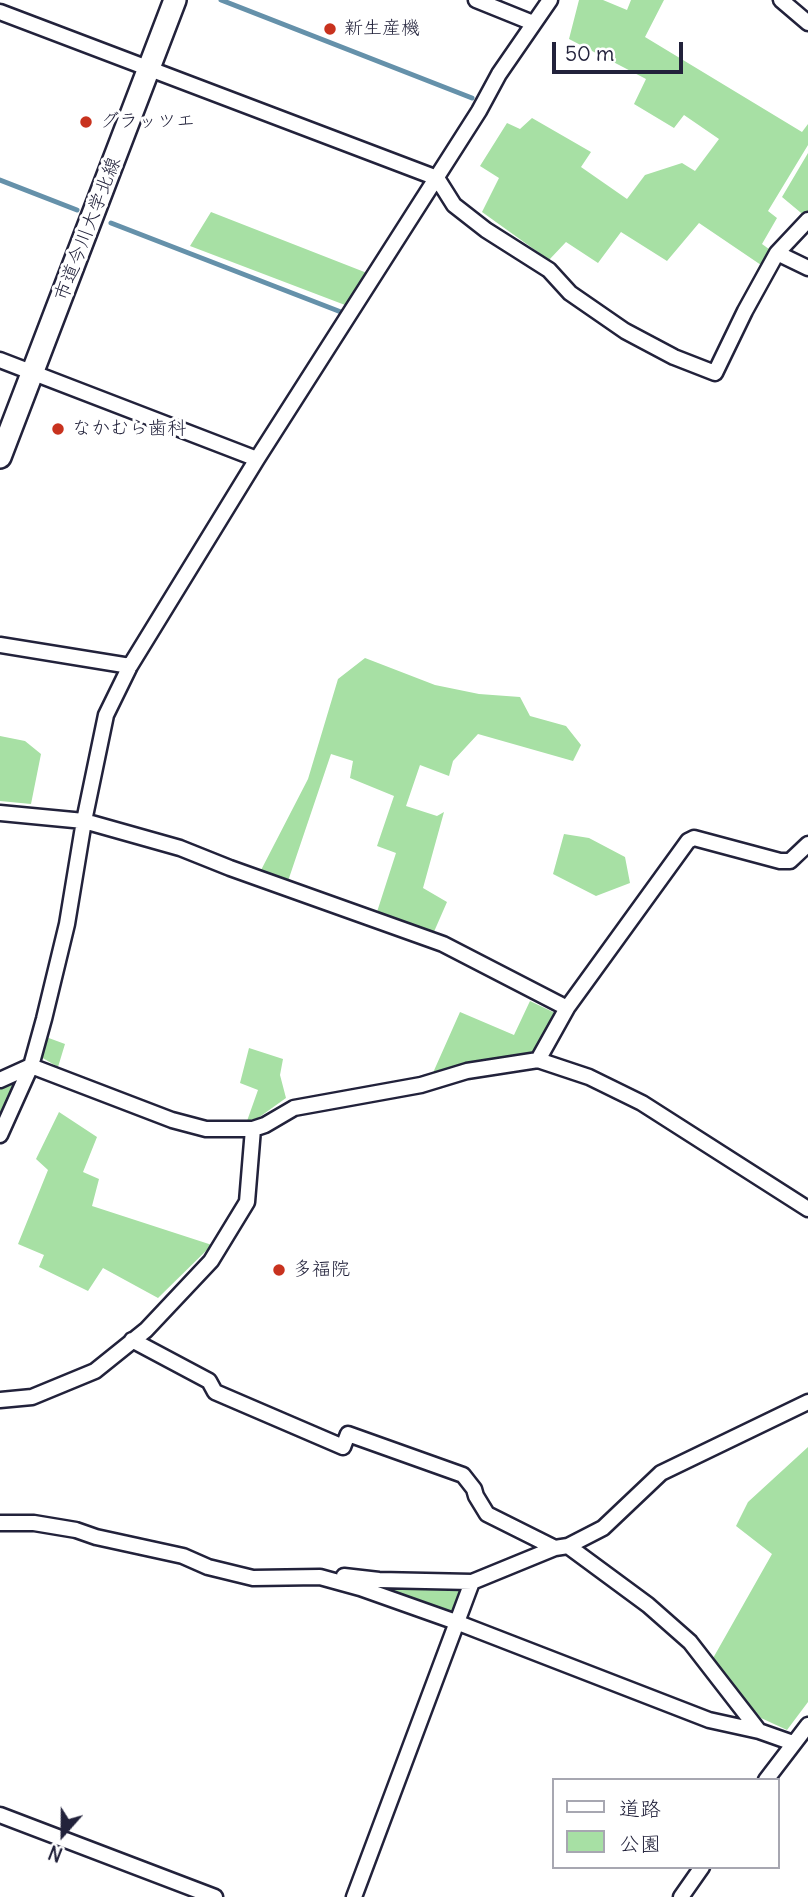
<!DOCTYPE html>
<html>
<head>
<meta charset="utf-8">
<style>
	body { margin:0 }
	#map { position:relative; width:808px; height:1897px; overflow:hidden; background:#fff; font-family:Delius,"Klee One",sans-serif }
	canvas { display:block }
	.legend { position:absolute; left:552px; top:1778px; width:228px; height:91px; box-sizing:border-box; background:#fff; border:2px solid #a7a7b1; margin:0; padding:9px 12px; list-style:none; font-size:21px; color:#22223b }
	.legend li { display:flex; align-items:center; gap:14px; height:35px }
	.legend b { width:35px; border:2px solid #a7a7b1 }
	.north { position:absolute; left:28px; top:1799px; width:70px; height:70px; -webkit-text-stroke:5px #fff; paint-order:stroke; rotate:201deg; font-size:19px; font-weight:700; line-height:28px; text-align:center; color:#22223b }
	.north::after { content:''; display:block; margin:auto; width:24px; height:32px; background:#22223b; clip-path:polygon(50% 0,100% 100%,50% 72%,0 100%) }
	.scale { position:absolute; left:552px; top:42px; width:131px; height:32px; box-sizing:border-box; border:4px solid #22223b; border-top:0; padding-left:9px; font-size:21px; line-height:24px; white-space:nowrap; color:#22223b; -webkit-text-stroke:5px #fff; paint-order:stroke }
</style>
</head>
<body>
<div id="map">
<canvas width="808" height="1897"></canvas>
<ul class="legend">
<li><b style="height:9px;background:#fff"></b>道路</li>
<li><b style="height:19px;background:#a7e0a4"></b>公園</li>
</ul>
<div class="north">N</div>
<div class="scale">50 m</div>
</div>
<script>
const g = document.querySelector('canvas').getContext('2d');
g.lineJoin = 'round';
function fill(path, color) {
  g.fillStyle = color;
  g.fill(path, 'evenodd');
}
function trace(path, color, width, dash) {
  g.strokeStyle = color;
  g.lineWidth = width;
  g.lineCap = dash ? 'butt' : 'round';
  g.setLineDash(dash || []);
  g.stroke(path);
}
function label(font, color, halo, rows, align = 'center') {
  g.font = font + ' Delius,"Klee One",sans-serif';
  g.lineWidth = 6;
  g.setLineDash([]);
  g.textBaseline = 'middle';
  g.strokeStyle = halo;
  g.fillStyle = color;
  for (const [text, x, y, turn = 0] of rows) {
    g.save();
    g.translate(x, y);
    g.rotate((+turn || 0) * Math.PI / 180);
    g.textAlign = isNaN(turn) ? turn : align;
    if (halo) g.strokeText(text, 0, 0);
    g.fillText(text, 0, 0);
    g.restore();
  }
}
fill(new Path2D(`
	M 579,0 L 603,0 L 627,10 L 631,0 L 664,0 L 645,37 L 802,132 L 808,124 L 808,145 L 768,211 L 777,218 L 762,244 L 773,252 L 761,265 L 699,223 L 667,261 L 621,232 L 598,263 L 566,242 L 549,260 L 482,212 L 499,178 L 480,166 L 507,123 L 520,129 L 532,118 L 591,152 L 581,167 L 627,199 L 645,175 L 682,163 L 695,171 L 719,139 L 684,115 L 674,128 L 634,104 L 646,79 L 569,39 Z
	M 808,153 L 808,214 L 806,217 L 782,197 Z
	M 211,212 L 367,273 L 345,305 L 190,246 Z
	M 365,658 L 435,685 L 479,694 L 520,697 L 530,716 L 566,726 L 581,745 L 573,761 L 478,734 L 453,761 L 449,776 L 420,765 L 406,806 L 437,816 L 444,812 L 423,888 L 447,902 L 433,934 L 376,915 L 396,853 L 377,846 L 394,796 L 350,778 L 353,761 L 331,754 L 287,884 L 259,874 L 308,779 L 338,679 Z
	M 0,736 L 25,741 L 41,754 L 31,804 L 0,801 Z
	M 564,834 L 589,838 L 625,857 L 630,883 L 596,896 L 553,874 Z
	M 530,1001 L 555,1013 L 530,1058 L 432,1075 L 460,1012 L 514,1035 Z
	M 46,1037 L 65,1044 L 58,1067 L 41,1057 Z
	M 249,1048 L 283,1059 L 280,1075 L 286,1098 L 258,1118 L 247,1121 L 258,1090 L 240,1083 Z
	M 20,1076 L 0,1122 L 0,1085 Z
	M 59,1112 L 97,1137 L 83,1172 L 99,1179 L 92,1206 L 212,1245 L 158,1298 L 103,1268 L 88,1291 L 39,1267 L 44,1255 L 18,1244 L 48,1170 L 36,1159 Z
	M 808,1447 L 808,1702 L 787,1730 L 761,1718 L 712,1660 L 772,1554 L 736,1526 L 748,1502 Z
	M 391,1584 L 467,1584 L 455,1613 L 388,1589 Z`), '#a7e0a4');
trace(new Path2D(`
	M 221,0 L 472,98
	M 0,180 L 77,210
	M 111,223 L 341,312`), '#6591aa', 5);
const street = new Path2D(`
	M 476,0 L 533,23
	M 781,0 L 808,23
	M 0,12 L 437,178 L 454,205 L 486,230 L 549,270 L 570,293 L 625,331 L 674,357 L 715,373 L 745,311 L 777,253 L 808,220
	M 777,253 L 808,268
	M 0,360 L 257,459
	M 0,645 L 130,666
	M 0,813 L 84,821 L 180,848 L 230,868 L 443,944 L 567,1008
	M 538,1060 L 567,1008 L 688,841 L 694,838 L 780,861 L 790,861 L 808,844
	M 0,1080 L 31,1066 L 172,1120 L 206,1129 L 253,1129 L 265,1125 L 294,1108 L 421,1085 L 467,1071 L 538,1060 L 589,1077 L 642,1103 L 808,1209
	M 0,1135 L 31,1066 L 44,1019 L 67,924 L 84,821 L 106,715 L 130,666 L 257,459 L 479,111 L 499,74 L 550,0
	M 132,1340 L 209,1381 L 215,1392 L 343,1447 L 348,1434 L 463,1475 L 474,1489 L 476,1496 L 487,1514 L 555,1548
	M 0,1400 L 32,1397 L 95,1371 L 146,1330 L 211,1261 L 247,1202 L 253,1129
	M 0,1523 L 34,1523 L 76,1530 L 96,1537 L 183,1556 L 208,1567 L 253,1578 L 320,1577 L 360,1588 L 456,1622 L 709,1720 L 759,1731 L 793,1743
	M 568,1546 L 648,1605 L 690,1642 L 759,1731
	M 344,1576 L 379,1580 L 472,1582
	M 766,1780 L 808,1725
	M 0,1815 L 215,1897
	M 354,1897 L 472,1582 L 555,1548 L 568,1546 L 603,1528 L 661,1473 L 808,1402
	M 681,1897 L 702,1867`);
const secondary = new Path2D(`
	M 0,457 L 175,0`);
trace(street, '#22223b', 19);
trace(secondary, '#22223b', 26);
trace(street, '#fff', 14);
trace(secondary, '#fff', 21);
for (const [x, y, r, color] of [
	[330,29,7,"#c8321e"],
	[86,122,7,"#c8321e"],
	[58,429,7,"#c8321e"],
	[279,1270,7,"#c8321e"]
]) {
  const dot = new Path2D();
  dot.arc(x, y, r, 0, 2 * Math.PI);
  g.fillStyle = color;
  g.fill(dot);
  trace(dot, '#fff', 2.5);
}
label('19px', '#22223b', '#fff', [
	["新生産機",344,29],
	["グラッツエ",100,122],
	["なかむら歯科",72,429],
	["多福院",293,1270]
], 'left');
label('19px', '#22223b', '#fff', [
	["市道今川大学北線",88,229,-69]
]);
</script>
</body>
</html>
